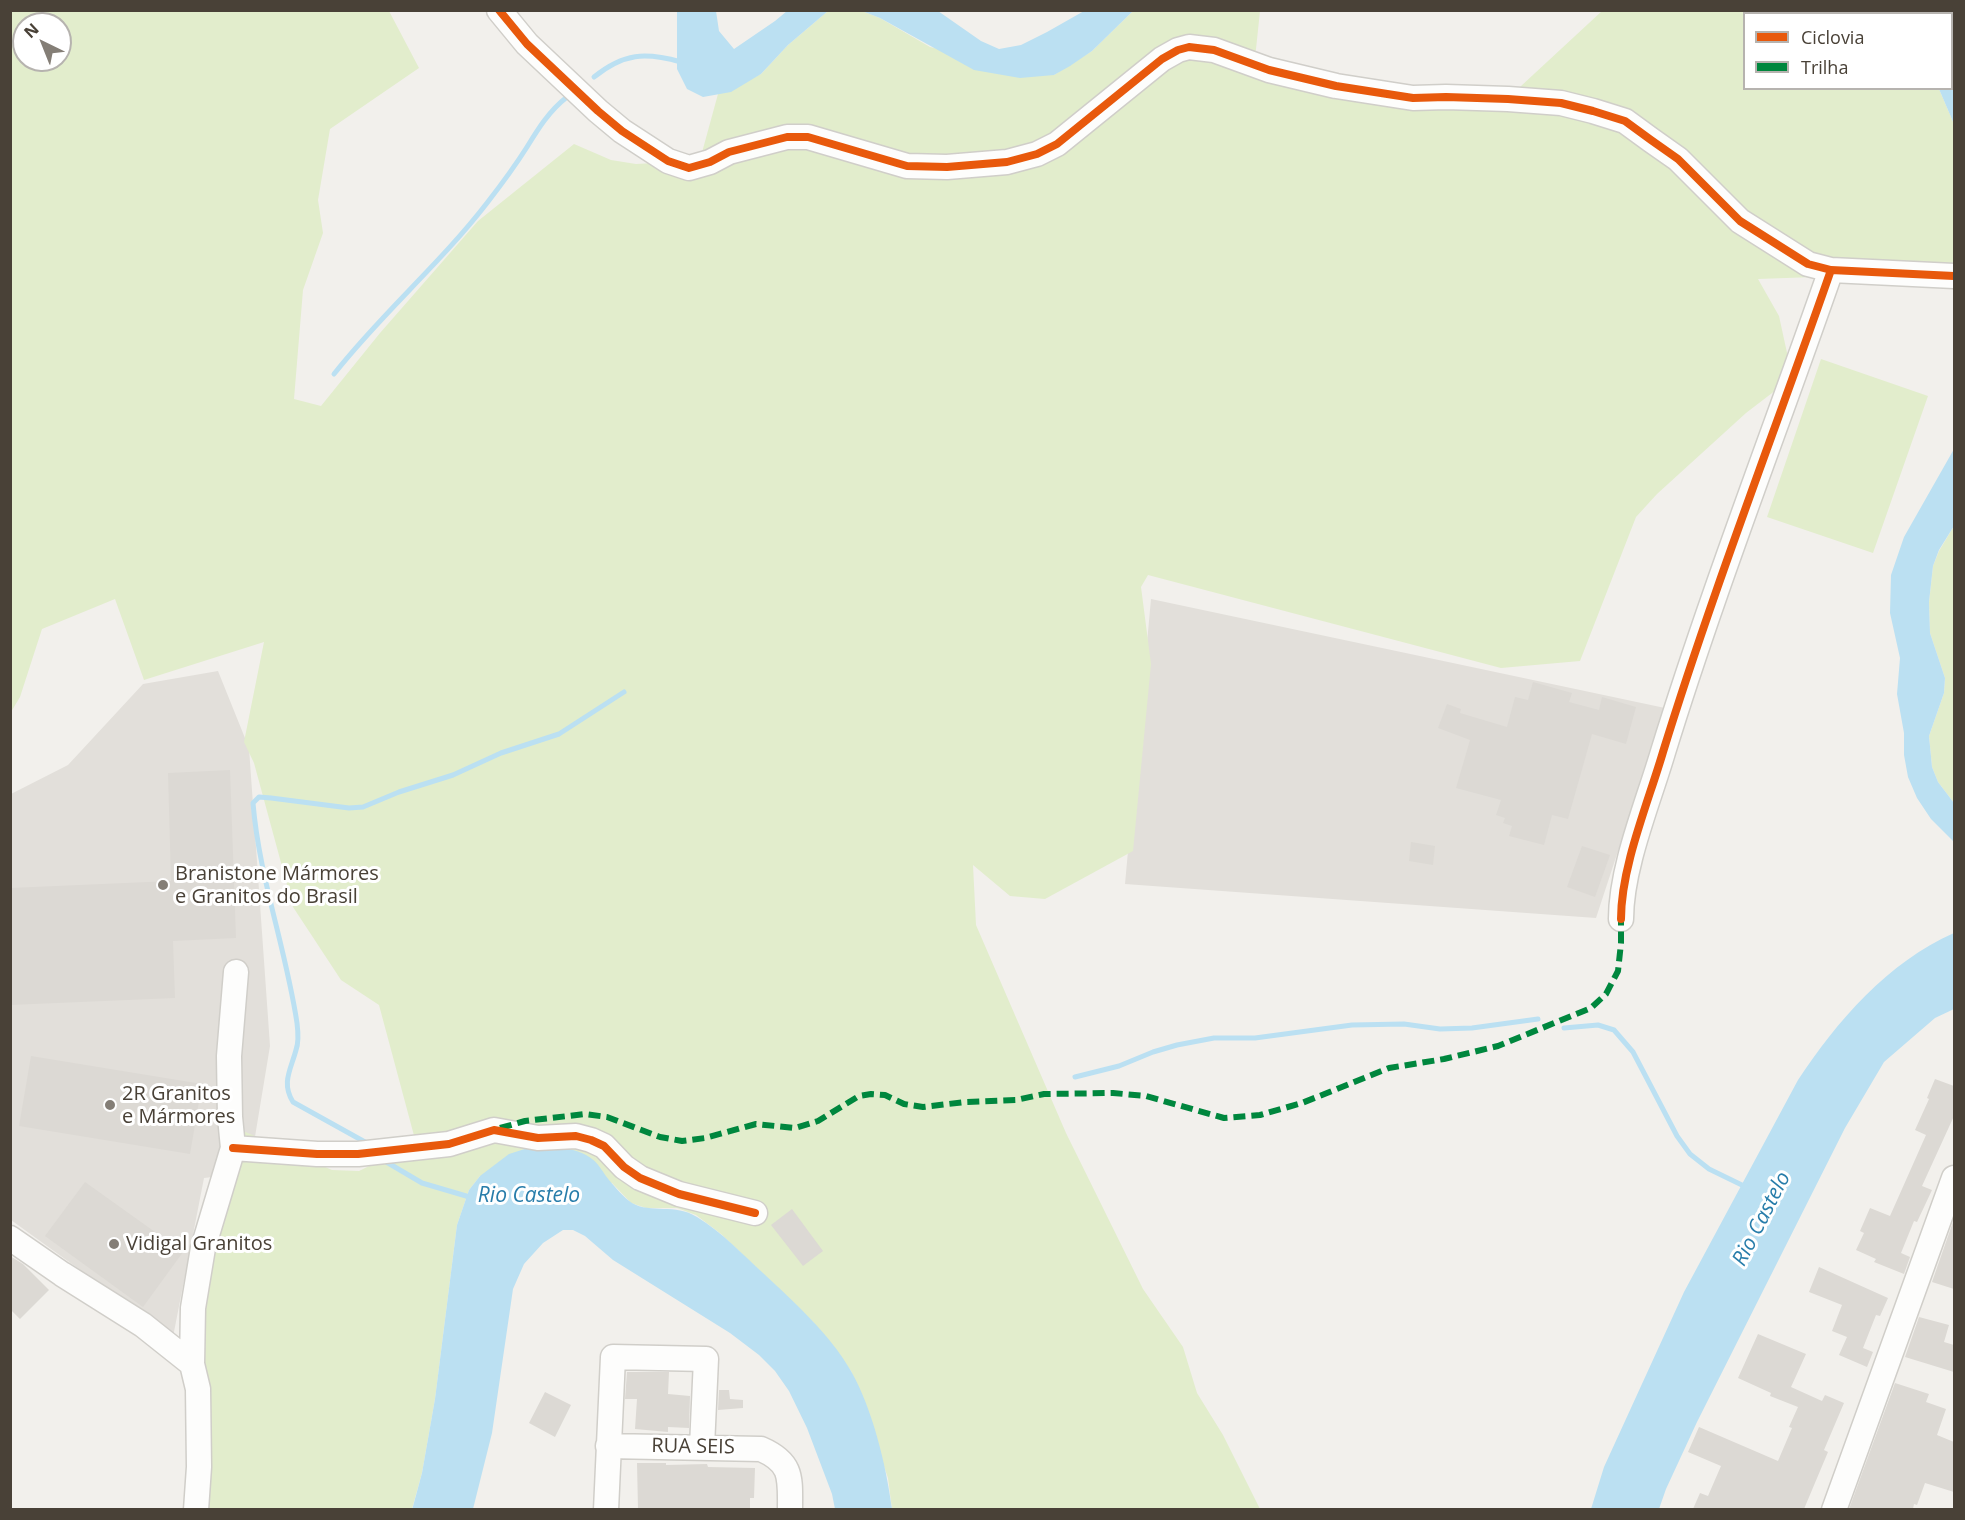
<!DOCTYPE html>
<html>
<head>
<meta charset="utf-8">
<style>
	body { margin:0 }
	#map { position:relative; width:1965px; height:1520px; overflow:hidden; background:#f2f0ec; font-family:"Open Sans",sans-serif }
	canvas { display:block }
	.frame { position:absolute; inset:0; border:12px solid #494137; pointer-events:none }
	.legend { position:absolute; left:1743px; top:12px; width:210px; height:78px; box-sizing:border-box; background:#fff; border:2px solid #b6b3af; margin:0; padding:8px 10px; list-style:none; font-size:18px; color:#494137 }
	.legend li { display:flex; align-items:center; gap:12px; height:30px }
	.legend b { width:30px; border:2px solid #b6b3af }
	.north { position:absolute; left:12px; top:12px; width:60px; height:60px; box-sizing:border-box; background:#fff; border:2px solid #b6b3af; border-radius:50%; rotate:317deg; font-size:16px; font-weight:700; line-height:24px; text-align:center; color:#494137 }
	.north::after { content:''; display:block; margin:auto; width:21px; height:27px; background:#847e76; clip-path:polygon(50% 0,100% 100%,50% 72%,0 100%) }
</style>
</head>
<body>
<div id="map">
<canvas width="1965" height="1520"></canvas>
<div class="frame"></div>
<ul class="legend">
<li><b style="height:8px;background:#e8590c"></b>Ciclovia</li>
<li><b style="height:8px;background:#00873e"></b>Trilha</li>
</ul>
<div class="north">N</div>
</div>
<script>
const g = document.querySelector('canvas').getContext('2d');
g.lineJoin = 'round';
function fill(path, color) {
  g.fillStyle = color;
  g.fill(path, 'evenodd');
}
function trace(path, color, width, dash) {
  g.strokeStyle = color;
  g.lineWidth = width;
  g.lineCap = dash ? 'butt' : 'round';
  g.setLineDash(dash || []);
  g.stroke(path);
}
function label(font, color, halo, rows, align = 'center') {
  g.font = font + ' "Open Sans",sans-serif';
  g.lineWidth = 6;
  g.setLineDash([]);
  g.textBaseline = 'middle';
  g.strokeStyle = halo;
  g.fillStyle = color;
  for (const [text, x, y, turn = 0] of rows) {
    g.save();
    g.translate(x, y);
    g.rotate((+turn || 0) * Math.PI / 180);
    g.textAlign = isNaN(turn) ? turn : align;
    if (halo) g.strokeText(text, 0, 0);
    g.fillText(text, 0, 0);
    g.restore();
  }
}
fill(new Path2D(`
	M 1151,599 L 1665,708 L 1596,918 L 1125,884 Z
	M 218,671 L 249,748 L 270,1046 L 249,1173 L 204,1178 L 173,1337 L 11,1220 L 11,794 L 68,765 L 143,684 Z`), '#e2dfda');
fill(new Path2D(`
	M 11,11 L 389,11 L 419,68 L 330,129 L 318,200 L 323,233 L 303,290 L 294,399 L 321,406 L 380,333 L 478,221 L 574,144 L 611,160 L 636,164 L 654,163 L 695,178 L 718,94 L 761,74 L 788,45 L 828,11 L 862,11 L 880,18 L 930,47 L 1054,75 L 1092,51 L 1133,11 L 1260,11 L 1254,68 L 1507,99 L 1602,11 L 1927,11 L 1927,14 L 1744,14 L 1744,88 L 1939,89 L 1954,124 L 1954,272 L 1758,279 L 1779,316 L 1789,362 L 1776,390 L 1746,413 L 1657,494 L 1636,517 L 1580,661 L 1501,668 L 1148,575 L 1141,587 L 1151,664 L 1133,851 L 1045,899 L 1010,896 L 973,865 L 976,925 L 1066,1133 L 1143,1289 L 1183,1347 L 1197,1393 L 1223,1435 L 1260,1509 L 892,1509 L 888,1478 L 851,1371 L 813,1322 L 721,1234 L 696,1215 L 677,1208 L 646,1208 L 631,1203 L 612,1183 L 480,1176 L 469,1190 L 457,1225 L 435,1399 L 422,1473 L 412,1509 L 202,1509 L 193,1303 L 241,1130 L 332,1170 L 359,1171 L 416,1143 L 379,1005 L 341,980 L 293,907 L 254,763 L 244,742 L 264,642 L 144,680 L 115,599 L 42,629 L 20,697 L 11,712 ZM 24,24 L 60,24 L 60,60 L 24,60 Z
	M 1821,359 L 1928,396 L 1873,553 L 1767,517 Z
	M 1954,526 L 1954,803 L 1938,782 L 1932,767 L 1929,736 L 1944,693 L 1945,678 L 1930,633 L 1929,602 L 1933,566 L 1939,551 Z`), '#e2edcc');
fill(new Path2D(`
	M 677,11 L 716,11 L 719,31 L 734,49 L 775,21 L 787,11 L 828,11 L 788,45 L 761,74 L 731,92 L 703,97 L 687,89 L 677,69 Z
	M 862,11 L 938,11 L 981,41 L 999,49 L 1021,45 L 1047,32 L 1084,11 L 1133,11 L 1092,51 L 1070,66 L 1054,75 L 1020,78 L 974,70 L 880,18 Z
	M 1927,11 L 1954,11 L 1954,124 L 1939,89 L 1952,88 L 1952,14 L 1927,13 Z
	M 1954,449 L 1954,526 L 1939,550 L 1933,566 L 1929,602 L 1930,633 L 1945,678 L 1944,693 L 1929,736 L 1932,767 L 1938,782 L 1954,803 L 1954,842 L 1931,819 L 1917,798 L 1908,777 L 1904,755 L 1904,733 L 1897,694 L 1900,658 L 1890,613 L 1891,575 L 1904,537 Z
	M 1954,933 L 1954,1009 L 1935,1018 L 1884,1062 L 1845,1128 L 1697,1422 L 1666,1489 L 1659,1509 L 1591,1509 L 1604,1467 L 1684,1292 L 1798,1080 C 1837,1021 1888,962 1954,933 Z
	M 531,1147 C 551,1147 576,1146 592,1159 C 599,1164 604,1174 609,1180 C 615,1187 624,1198 632,1203 C 651,1214 675,1203 697,1217 C 722,1232 742,1254 763,1273 C 794,1302 829,1333 851,1371 C 873,1410 886,1465 892,1509 L 835,1509 L 832,1494 L 807,1428 L 789,1391 L 775,1371 L 759,1355 L 730,1333 L 613,1260 L 585,1236 L 573,1230 L 563,1230 L 543,1243 L 524,1264 L 513,1289 L 492,1433 L 473,1509 L 412,1510 L 422,1473 L 435,1399 L 457,1225 L 469,1190 L 480,1176 L 509,1154 Z`), '#bbe0f2');
trace(new Path2D(`
	M 594,77 C 624,53 645,52 681,62
	M 334,374 C 381,314 440,264 487,203 C 501,185 515,166 527,147 C 538,129 549,111 567,97
	M 1564,1028 L 1598,1025 L 1614,1030 L 1633,1052 L 1677,1136 L 1690,1154 L 1709,1169 L 1746,1187
	M 1075,1077 L 1119,1066 L 1153,1052 L 1177,1045 L 1214,1038 L 1255,1038 L 1352,1025 L 1404,1024 L 1440,1029 L 1472,1028 L 1538,1019
	M 365,1142 L 293,1102 C 281,1083 291,1069 296,1050 C 299,1042 298,1031 297,1023 C 286,949 259,877 253,803 L 259,797 L 271,798 L 349,808 L 363,807 L 399,792 L 453,775 L 501,753 L 559,734 L 624,692
	M 383,1160 L 422,1183 L 473,1198`), '#bbe0f2', 5);
fill(new Path2D(`
	M 1533,682 L 1572,693 L 1569,702 L 1599,710 L 1602,697 L 1636,707 L 1626,744 L 1592,734 L 1568,819 L 1552,815 L 1544,845 L 1509,836 L 1512,826 L 1503,823 L 1505,818 L 1496,815 L 1501,800 L 1456,788 L 1470,740 L 1438,728 L 1447,704 L 1461,709 L 1460,713 L 1507,727 L 1515,697 L 1528,700 Z
	M 230,770 L 236,938 L 173,941 L 175,998 L 10,1005 L 10,888 L 171,881 L 168,773 Z
	M 1411,842 L 1435,846 L 1433,865 L 1409,861 Z
	M 1582,846 L 1610,855 L 1595,897 L 1567,887 Z
	M 31,1056 L 202,1084 L 190,1154 L 19,1126 Z
	M 1935,1079 L 1954,1086 L 1954,1116 L 1922,1186 L 1932,1190 L 1917,1222 L 1914,1221 L 1901,1253 L 1910,1257 L 1904,1274 L 1874,1262 L 1876,1259 L 1856,1250 L 1864,1233 L 1860,1231 L 1870,1208 L 1890,1216 L 1926,1135 L 1915,1130 L 1929,1099 L 1927,1098 Z
	M 85,1182 L 183,1252 L 143,1307 L 45,1236 Z
	M 792,1209 L 823,1251 L 803,1266 L 771,1225 Z
	M 1954,1219 L 1954,1289 L 1932,1282 Z
	M 10,1256 L 23,1264 L 49,1290 L 20,1319 L 10,1309 Z
	M 1819,1267 L 1888,1298 L 1880,1316 L 1876,1315 L 1863,1348 L 1873,1352 L 1867,1367 L 1839,1355 L 1847,1337 L 1832,1331 L 1842,1305 L 1809,1292 Z
	M 1919,1317 L 1949,1325 L 1944,1342 L 1954,1345 L 1954,1372 L 1905,1357 Z
	M 1758,1334 L 1806,1354 L 1791,1387 L 1822,1401 L 1825,1395 L 1844,1403 L 1824,1450 L 1828,1452 L 1804,1509 L 1693,1509 L 1700,1493 L 1708,1496 L 1721,1466 L 1688,1452 L 1699,1427 L 1778,1461 L 1792,1428 L 1789,1427 L 1798,1407 L 1770,1396 L 1771,1393 L 1738,1378 Z
	M 627,1372 L 669,1372 L 668,1394 L 690,1396 L 689,1428 L 668,1427 L 668,1432 L 635,1429 L 637,1399 L 625,1399 Z
	M 1895,1383 L 1929,1394 L 1926,1402 L 1946,1409 L 1937,1435 L 1954,1442 L 1954,1492 L 1925,1483 L 1917,1505 L 1914,1504 L 1913,1509 L 1849,1509 Z
	M 719,1390 L 729,1390 L 730,1399 L 743,1400 L 743,1408 L 718,1410 Z
	M 545,1392 L 571,1405 L 555,1437 L 529,1423 Z
	M 637,1463 L 666,1463 L 666,1465 L 707,1464 L 708,1467 L 755,1468 L 754,1498 L 750,1498 L 750,1509 L 638,1509 Z`), '#dcd9d4');
const minor = new Path2D(`
	M 499,10 L 527,44 L 598,111 L 622,131 L 668,161 L 689,168 L 710,162 L 729,152 L 787,137 L 808,137 L 907,166 L 947,167 L 1007,162 L 1037,154 L 1057,144 L 1162,59 L 1178,50 L 1189,47 L 1214,50 L 1269,70 L 1336,86 L 1413,98 L 1446,97 L 1508,99 L 1561,103 L 1593,111 L 1625,121 L 1651,140 L 1678,159 L 1740,221 L 1808,264 L 1831,270 L 1954,276
	M 1621,919 C 1621,867 1648,803 1663,752 C 1713,590 1775,431 1831,270
	M 233,1148 L 317,1154 L 358,1154 L 449,1144 L 494,1130 L 538,1138 L 576,1136 L 591,1140 L 604,1146 L 624,1167 L 640,1178 L 679,1194 L 755,1213
	M 10,1238 L 62,1274 L 143,1325 L 192,1364 L 198,1389 L 199,1467 L 196,1510
	M 192,1364 L 193,1308 L 203,1248 L 233,1148 L 230,1117 L 229,1056 L 236,972
	M 608,1446 L 761,1449 C 793,1463 790,1478 790,1510
	M 606,1510 L 613,1357 L 706,1359 L 702,1447
	M 1834,1510 L 1954,1178`);
trace(minor, '#d0cec9', 27);
trace(minor, '#fdfdfc', 24);
trace(new Path2D(`
	M 500,1128 L 525,1121 L 585,1114 L 607,1117 L 660,1137 L 682,1141 L 705,1138 L 756,1124 L 795,1128 L 818,1121 L 859,1096 L 871,1094 L 885,1095 L 904,1104 L 923,1107 L 965,1102 L 1016,1100 L 1044,1094 L 1113,1093 L 1146,1096 L 1224,1118 L 1260,1115 L 1302,1103 L 1389,1068 L 1444,1059 L 1498,1046 L 1591,1008 L 1606,994 L 1618,971 L 1621,943 L 1621,919`), '#00873e', 6, [12, 6]);
trace(new Path2D(`
	M 499,10 L 527,44 L 598,111 L 622,131 L 668,161 L 689,168 L 710,162 L 729,152 L 787,137 L 808,137 L 907,166 L 947,167 L 1007,162 L 1037,154 L 1057,144 L 1162,59 L 1178,50 L 1189,47 L 1214,50 L 1269,70 L 1336,86 L 1413,98 L 1446,97 L 1508,99 L 1561,103 L 1593,111 L 1625,121 L 1651,140 L 1678,159 L 1740,221 L 1808,264 L 1831,270 L 1954,276
	M 1621,919 C 1621,867 1648,803 1663,752 C 1713,590 1775,431 1831,270
	M 233,1148 L 317,1154 L 358,1154 L 449,1144 L 494,1130 L 538,1138 L 576,1136 L 591,1140 L 604,1146 L 624,1167 L 640,1178 L 679,1194 L 755,1213`), '#e8590c', 8);
for (const [x, y, r, color] of [
	[163,885,6,"#847e76"],
	[110,1105,6,"#847e76"],
	[114,1244,6,"#847e76"]
]) {
  const dot = new Path2D();
  dot.arc(x, y, r, 0, 2 * Math.PI);
  g.fillStyle = color;
  g.fill(dot);
  trace(dot, '#fff', 2);
}
label('20px', '#494137', '#fff', [
	["Branistone Mármores",175,874],
	["e Granitos do Brasil",175,897],
	["2R Granitos",122,1094],
	["e Mármores",122,1117],
	["Vidigal Granitos",126,1244]
], 'left');
label('20px', '#494137', '#fff', [
	["RUA SEIS",693,1447,1]
]);
label('italic 21px', '#287daa', '#fff', [
	["Rio Castelo",529,1196],
	["Rio Castelo",1762,1219,-63]
]);
</script>
</body>
</html>
